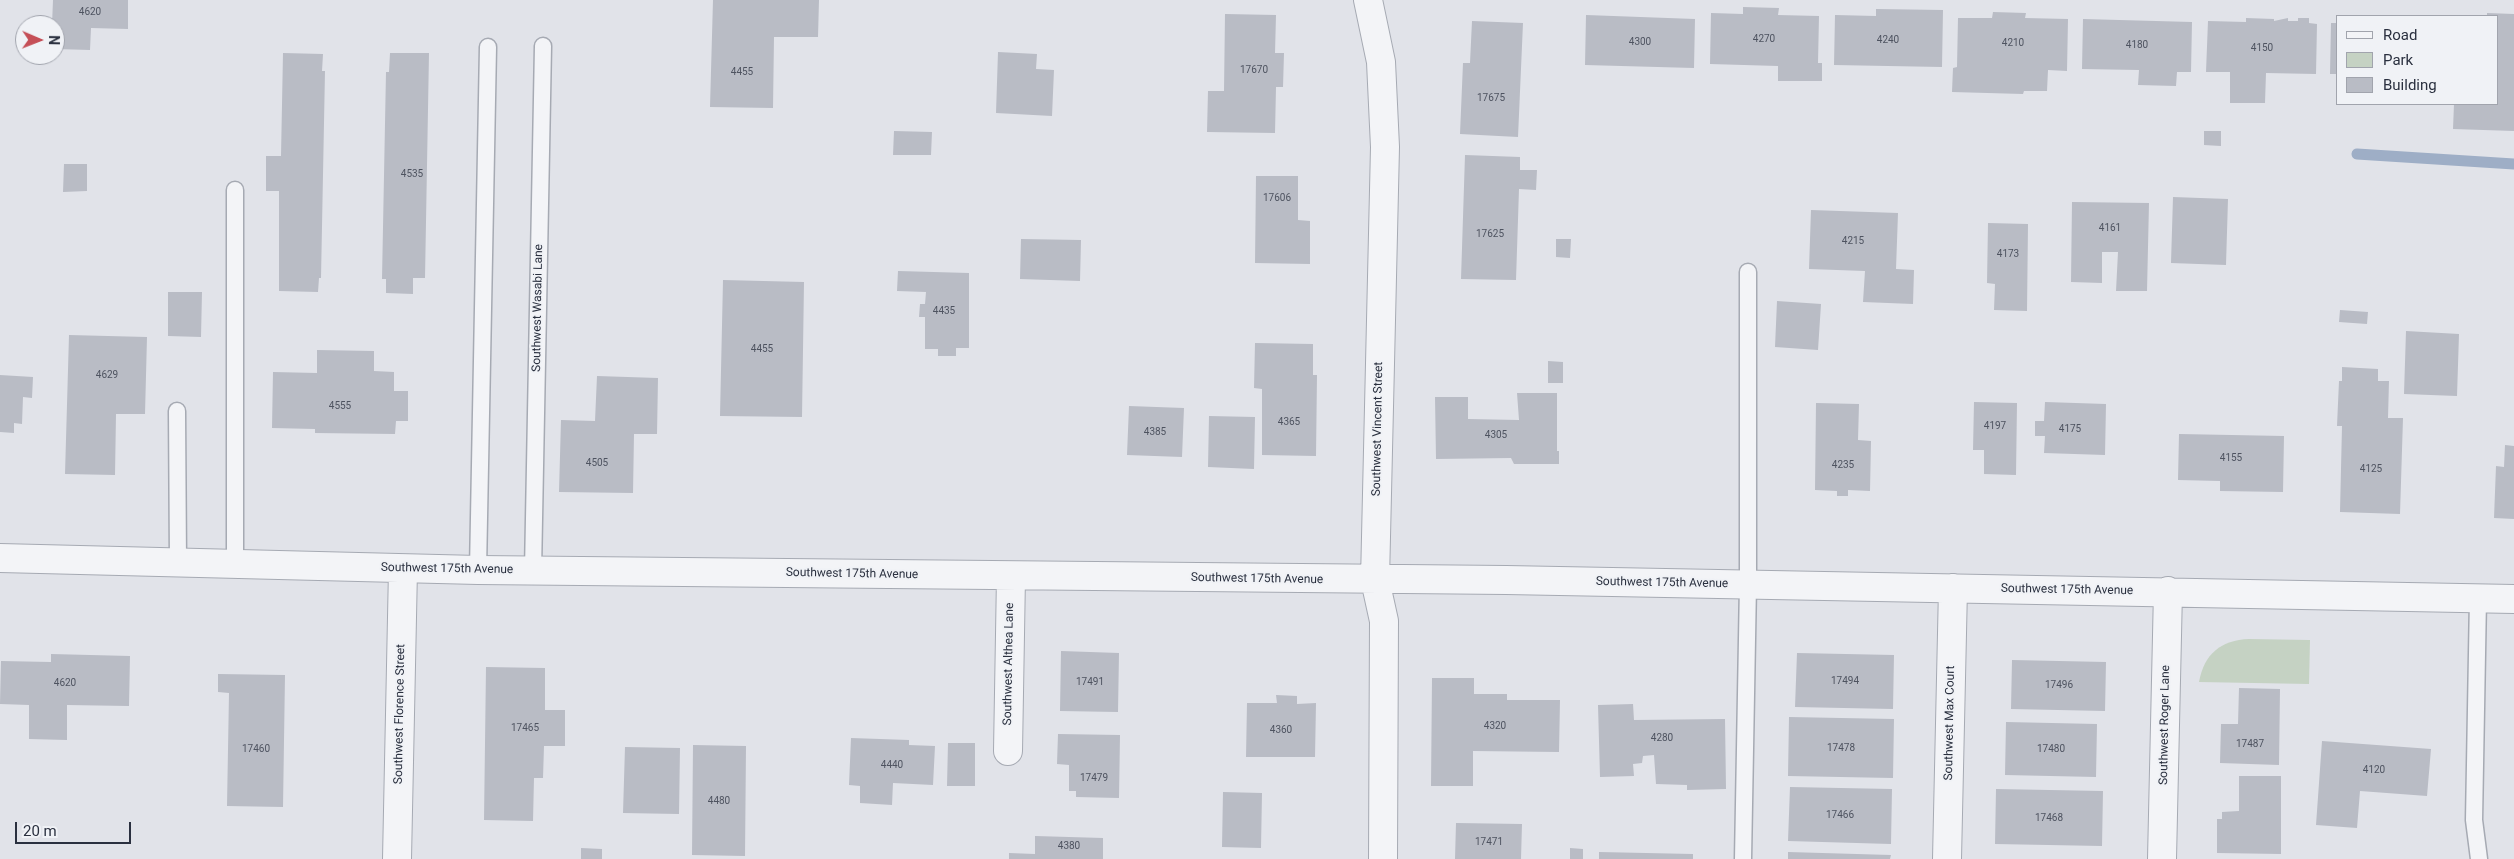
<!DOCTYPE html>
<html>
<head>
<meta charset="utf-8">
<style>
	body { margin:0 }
	#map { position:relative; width:2514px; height:859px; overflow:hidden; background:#e1e3e9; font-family:Roboto,sans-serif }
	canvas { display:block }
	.legend { position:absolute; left:2336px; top:15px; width:162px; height:90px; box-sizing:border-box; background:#f0f2f6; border:1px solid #a1a4ad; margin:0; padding:6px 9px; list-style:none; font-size:15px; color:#2a303f }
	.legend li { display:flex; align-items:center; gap:10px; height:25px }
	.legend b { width:25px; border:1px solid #a1a4ad }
	.north { position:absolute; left:15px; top:15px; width:50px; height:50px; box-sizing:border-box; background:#f0f2f6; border:1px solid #a1a4ad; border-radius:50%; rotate:91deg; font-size:14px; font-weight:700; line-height:20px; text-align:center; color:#2a303f }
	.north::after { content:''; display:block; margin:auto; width:18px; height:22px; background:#c54f57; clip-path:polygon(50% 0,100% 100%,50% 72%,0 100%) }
	.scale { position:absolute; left:15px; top:822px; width:116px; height:22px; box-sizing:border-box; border:2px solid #2a303f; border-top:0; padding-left:6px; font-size:15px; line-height:18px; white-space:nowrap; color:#2a303f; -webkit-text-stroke:4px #f0f2f6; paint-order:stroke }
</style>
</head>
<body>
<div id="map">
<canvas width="2514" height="859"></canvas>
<ul class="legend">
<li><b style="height:6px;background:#f3f4f7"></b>Road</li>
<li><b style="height:14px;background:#c5d2c3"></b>Park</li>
<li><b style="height:14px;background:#b9bcc5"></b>Building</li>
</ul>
<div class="north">N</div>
<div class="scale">20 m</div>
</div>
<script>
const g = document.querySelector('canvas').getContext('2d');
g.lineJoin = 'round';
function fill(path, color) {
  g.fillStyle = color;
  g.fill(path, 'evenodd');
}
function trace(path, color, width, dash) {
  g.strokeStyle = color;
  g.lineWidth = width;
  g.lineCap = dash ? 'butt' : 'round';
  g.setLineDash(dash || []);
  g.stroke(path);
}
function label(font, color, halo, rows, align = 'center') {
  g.font = font + ' Roboto,sans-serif';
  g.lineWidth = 4;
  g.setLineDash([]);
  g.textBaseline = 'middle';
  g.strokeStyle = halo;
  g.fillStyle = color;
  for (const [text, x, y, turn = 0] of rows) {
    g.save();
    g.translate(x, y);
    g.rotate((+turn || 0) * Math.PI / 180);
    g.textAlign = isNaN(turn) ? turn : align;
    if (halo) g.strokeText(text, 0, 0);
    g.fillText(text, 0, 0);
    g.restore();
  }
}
fill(new Path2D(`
	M 2249,639 L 2310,640 L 2309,684 L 2199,682 C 2204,654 2221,640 2249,639 Z`), '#c5d2c3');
trace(new Path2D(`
	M 2357,154 L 2514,164`), '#9eaec6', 11);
fill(new Path2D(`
	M 53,0 L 128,0 L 128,29 L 91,28 L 90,50 L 55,49 L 55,25 L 52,25 Z
	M 713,0 L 819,0 L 818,37 L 774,37 L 773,108 L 710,107 Z
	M 1743,7 L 1779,8 L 1778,15 L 1819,16 L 1818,63 L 1822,63 L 1822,81 L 1778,81 L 1778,66 L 1710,64 L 1711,13 L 1743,14 Z
	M 1876,9 L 1943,10 L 1942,67 L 1834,65 L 1835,15 L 1876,16 Z
	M 1993,12 L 2026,13 L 2025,18 L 2068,19 L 2067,71 L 2048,70 L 2047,91 L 2024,91 L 2023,94 L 1952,92 L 1953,68 L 1957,67 L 1958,18 L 1992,18 Z
	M 2487,13 L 2514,14 L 2514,131 L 2453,129 L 2454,104 L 2498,104 L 2498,16 L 2487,16 Z
	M 1225,14 L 1276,15 L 1275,53 L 1284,53 L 1283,87 L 1276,87 L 1275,133 L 1207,132 L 1208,91 L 1224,91 Z
	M 1586,15 L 1695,19 L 1694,68 L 1585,65 Z
	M 2246,18 L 2274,19 L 2274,21 L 2288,18 L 2288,21 L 2298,21 L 2298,18 L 2309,18 L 2309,23 L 2317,24 L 2316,74 L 2266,73 L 2265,103 L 2230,103 L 2230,72 L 2206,72 L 2208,21 L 2246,22 Z
	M 2083,19 L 2192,22 L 2191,72 L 2177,72 L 2176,86 L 2138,85 L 2139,70 L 2082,69 Z
	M 1472,21 L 1523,23 L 1518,137 L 1460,134 L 1463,63 L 1470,63 Z
	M 2331,23 L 2338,23 L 2338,74 L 2330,74 Z
	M 998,52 L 1037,54 L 1036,69 L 1054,70 L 1052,116 L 996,113 Z
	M 283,53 L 323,54 L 322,71 L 325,71 L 321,278 L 319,278 L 318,292 L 279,291 L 279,191 L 266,191 L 266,156 L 281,156 Z
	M 390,53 L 429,53 L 425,278 L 413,278 L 413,294 L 386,293 L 386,279 L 382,279 L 386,72 L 389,72 Z
	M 894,131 L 932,132 L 931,155 L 893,155 Z
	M 2204,131 L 2221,131 L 2221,146 L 2204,145 Z
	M 1465,155 L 1520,157 L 1520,170 L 1537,170 L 1536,190 L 1519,189 L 1516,280 L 1461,279 Z
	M 64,164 L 87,164 L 87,191 L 63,192 Z
	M 1256,176 L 1298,176 L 1298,220 L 1310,221 L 1310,264 L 1255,263 Z
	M 2173,197 L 2228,199 L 2226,265 L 2171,263 Z
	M 2072,202 L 2149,203 L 2147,291 L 2116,291 L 2118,252 L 2102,252 L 2102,283 L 2071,282 Z
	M 1811,210 L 1898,213 L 1896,269 L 1914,270 L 1913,304 L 1863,302 L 1865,271 L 1809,269 Z
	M 1988,223 L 2028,224 L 2027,311 L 1994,310 L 1995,284 L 1987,283 Z
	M 1021,239 L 1081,240 L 1080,281 L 1020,279 Z
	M 1556,239 L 1571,239 L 1570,258 L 1556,257 Z
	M 898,271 L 969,273 L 969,348 L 956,348 L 956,356 L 938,356 L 938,349 L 925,349 L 925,317 L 919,317 L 920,304 L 925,304 L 926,292 L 897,291 Z
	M 723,280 L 804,282 L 802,417 L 720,416 Z
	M 168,292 L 202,292 L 201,337 L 168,336 Z
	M 1777,301 L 1821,304 L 1818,350 L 1775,347 Z
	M 2340,310 L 2368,312 L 2367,324 L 2339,322 Z
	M 2406,331 L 2459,334 L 2457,396 L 2404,394 Z
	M 69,335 L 147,337 L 145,414 L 116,414 L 115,475 L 65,474 Z
	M 1255,343 L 1313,344 L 1313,375 L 1317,375 L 1316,456 L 1262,455 L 1262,389 L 1254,388 Z
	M 317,350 L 374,351 L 374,371 L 394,372 L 394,391 L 408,391 L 408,421 L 396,421 L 395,434 L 315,433 L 315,429 L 272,428 L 273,372 L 317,373 Z
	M 1548,361 L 1563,362 L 1563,383 L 1548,383 Z
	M 2342,367 L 2378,369 L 2378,381 L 2389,381 L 2388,418 L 2403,418 L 2400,514 L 2340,512 L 2342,426 L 2337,426 L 2339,381 L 2342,381 Z
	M 0,375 L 33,377 L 32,398 L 23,397 L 22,424 L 14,423 L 14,433 L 0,432 Z
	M 597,376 L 658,378 L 657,434 L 634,434 L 633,493 L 559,492 L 561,420 L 595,421 Z
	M 1517,393 L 1557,393 L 1557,451 L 1559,451 L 1559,464 L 1514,464 L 1511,458 L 1436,459 L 1435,397 L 1468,397 L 1468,419 L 1519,420 Z
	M 1974,402 L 2017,403 L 2016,475 L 1984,474 L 1984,450 L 1973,450 Z
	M 2045,402 L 2106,404 L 2105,455 L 2044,453 L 2045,436 L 2035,436 L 2035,421 L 2044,421 Z
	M 1816,403 L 1859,404 L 1858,440 L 1871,441 L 1870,491 L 1848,490 L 1848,496 L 1837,496 L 1837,491 L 1815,490 Z
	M 1129,406 L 1184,408 L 1182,457 L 1127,455 Z
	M 1209,416 L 1255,417 L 1254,469 L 1208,467 Z
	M 2179,434 L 2284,436 L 2283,492 L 2220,491 L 2220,481 L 2178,480 Z
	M 2505,445 L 2514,446 L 2514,519 L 2494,518 L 2496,466 L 2504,467 Z
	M 1061,651 L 1119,653 L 1118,712 L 1060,711 Z
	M 1797,653 L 1894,655 L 1893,709 L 1795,707 Z
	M 51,654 L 130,656 L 129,706 L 67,705 L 67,740 L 29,739 L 29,705 L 0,704 L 1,661 L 51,662 Z
	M 2012,660 L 2106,662 L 2105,711 L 2011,709 Z
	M 486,667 L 545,668 L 545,710 L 565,710 L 565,746 L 544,746 L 543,778 L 534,778 L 533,821 L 484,820 Z
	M 218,674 L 285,675 L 283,807 L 227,806 L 229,693 L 218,692 Z
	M 1432,678 L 1474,678 L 1474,694 L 1507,694 L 1507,700 L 1560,700 L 1559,752 L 1473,751 L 1473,786 L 1431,786 Z
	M 2239,688 L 2280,689 L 2279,765 L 2220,763 L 2221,724 L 2238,724 Z
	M 1276,695 L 1297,696 L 1297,704 L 1316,703 L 1315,757 L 1246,757 L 1247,703 L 1277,703 Z
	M 1633,704 L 1634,720 L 1725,719 L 1726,789 L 1687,790 L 1687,785 L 1656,784 L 1654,755 L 1643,756 L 1642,763 L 1633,764 L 1634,776 L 1600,777 L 1598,705 Z
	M 1789,717 L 1894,719 L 1893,778 L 1788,776 Z
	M 2006,722 L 2097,724 L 2096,777 L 2005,775 Z
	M 1058,734 L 1120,735 L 1119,798 L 1076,797 L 1076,791 L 1069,791 L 1069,765 L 1057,764 Z
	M 851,738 L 909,740 L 909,745 L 935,746 L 933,785 L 893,783 L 892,805 L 860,803 L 860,786 L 849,785 Z
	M 2322,741 L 2431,749 L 2427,796 L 2360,791 L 2357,828 L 2316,825 Z
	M 948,743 L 975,743 L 975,786 L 947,786 Z
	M 693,745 L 746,746 L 745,856 L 692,855 Z
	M 625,747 L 680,748 L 679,814 L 623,813 Z
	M 2239,776 L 2281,776 L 2281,854 L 2217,853 L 2217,819 L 2222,819 L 2222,812 L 2239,811 Z
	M 1790,787 L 1892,789 L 1891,844 L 1788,841 Z
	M 1996,789 L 2103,791 L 2102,846 L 1995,844 Z
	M 1223,792 L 1262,793 L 1261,848 L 1222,847 Z
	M 1456,823 L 1522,824 L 1521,859 L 1455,859 Z
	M 1035,836 L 1103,838 L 1103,859 L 1009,859 L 1009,853 L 1035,854 Z
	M 581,848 L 602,849 L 602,859 L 581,859 Z
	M 1570,848 L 1583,849 L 1583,859 L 1570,859 Z
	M 1599,852 L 1693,854 L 1693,859 L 1599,859 Z
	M 1788,852 L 1891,855 L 1890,859 L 1788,859 Z`), '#b9bcc5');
const lane = new Path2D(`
	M 177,411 L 178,563
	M 235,564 L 235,190
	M 478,570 L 488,47
	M 533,571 L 543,46
	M 2478,598 L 2474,820 L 2479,859
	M 1743,859 L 1748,584 L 1748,272`);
const street = new Path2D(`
	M 1368,0 L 1381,62 L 1385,147 L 1375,580 L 1384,621 L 1383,859
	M 0,558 L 478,570 L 1506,580 L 2514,599
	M 1008,751 L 1011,576
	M 397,859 L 403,569
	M 1947,859 L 1953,588
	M 2162,859 L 2168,591`);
trace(lane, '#a6aab3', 19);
trace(street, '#a6aab3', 30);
trace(lane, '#f3f4f7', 16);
trace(street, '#f3f4f7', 28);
label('10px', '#4e5360', null, [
	["4620",90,12],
	["4270",1764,39],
	["4240",1888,40],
	["4300",1640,42],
	["4210",2013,43],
	["4180",2137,45],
	["4150",2262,48],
	["17670",1254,70],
	["4455",742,72],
	["17675",1491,98],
	["4535",412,174],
	["17606",1277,198],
	["4161",2110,228],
	["17625",1490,234],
	["4215",1853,241],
	["4173",2008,254],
	["4435",944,311],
	["4455",762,349],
	["4629",107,375],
	["4555",340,406],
	["4365",1289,422],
	["4197",1995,426],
	["4175",2070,429],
	["4385",1155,432],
	["4305",1496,435],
	["4155",2231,458],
	["4505",597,463],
	["4235",1843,465],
	["4125",2371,469],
	["17494",1845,681],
	["17491",1090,682],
	["4620",65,683],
	["17496",2059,685],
	["4320",1495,726],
	["17465",525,728],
	["4360",1281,730],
	["4280",1662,738],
	["17487",2250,744],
	["17478",1841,748],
	["17460",256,749],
	["17480",2051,749],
	["4440",892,765],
	["4120",2374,770],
	["17479",1094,778],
	["4480",719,801],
	["17466",1840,815],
	["17468",2049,818],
	["17471",1489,842],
	["4380",1069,846]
]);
label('12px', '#2a303f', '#f0f2f6', [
	["Southwest Wasabi Lane",538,308,-89],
	["Southwest Vincent Street",1378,429,-89],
	["Southwest 175th Avenue",447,569,1],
	["Southwest 175th Avenue",852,574,1],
	["Southwest 175th Avenue",1257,579,1],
	["Southwest 175th Avenue",1662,583,1],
	["Southwest 175th Avenue",2067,590,1],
	["Southwest Althea Lane",1009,664,-89],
	["Southwest Florence Street",400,714,-89],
	["Southwest Max Court",1950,723,-89],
	["Southwest Roger Lane",2165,725,-89]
]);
</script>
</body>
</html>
